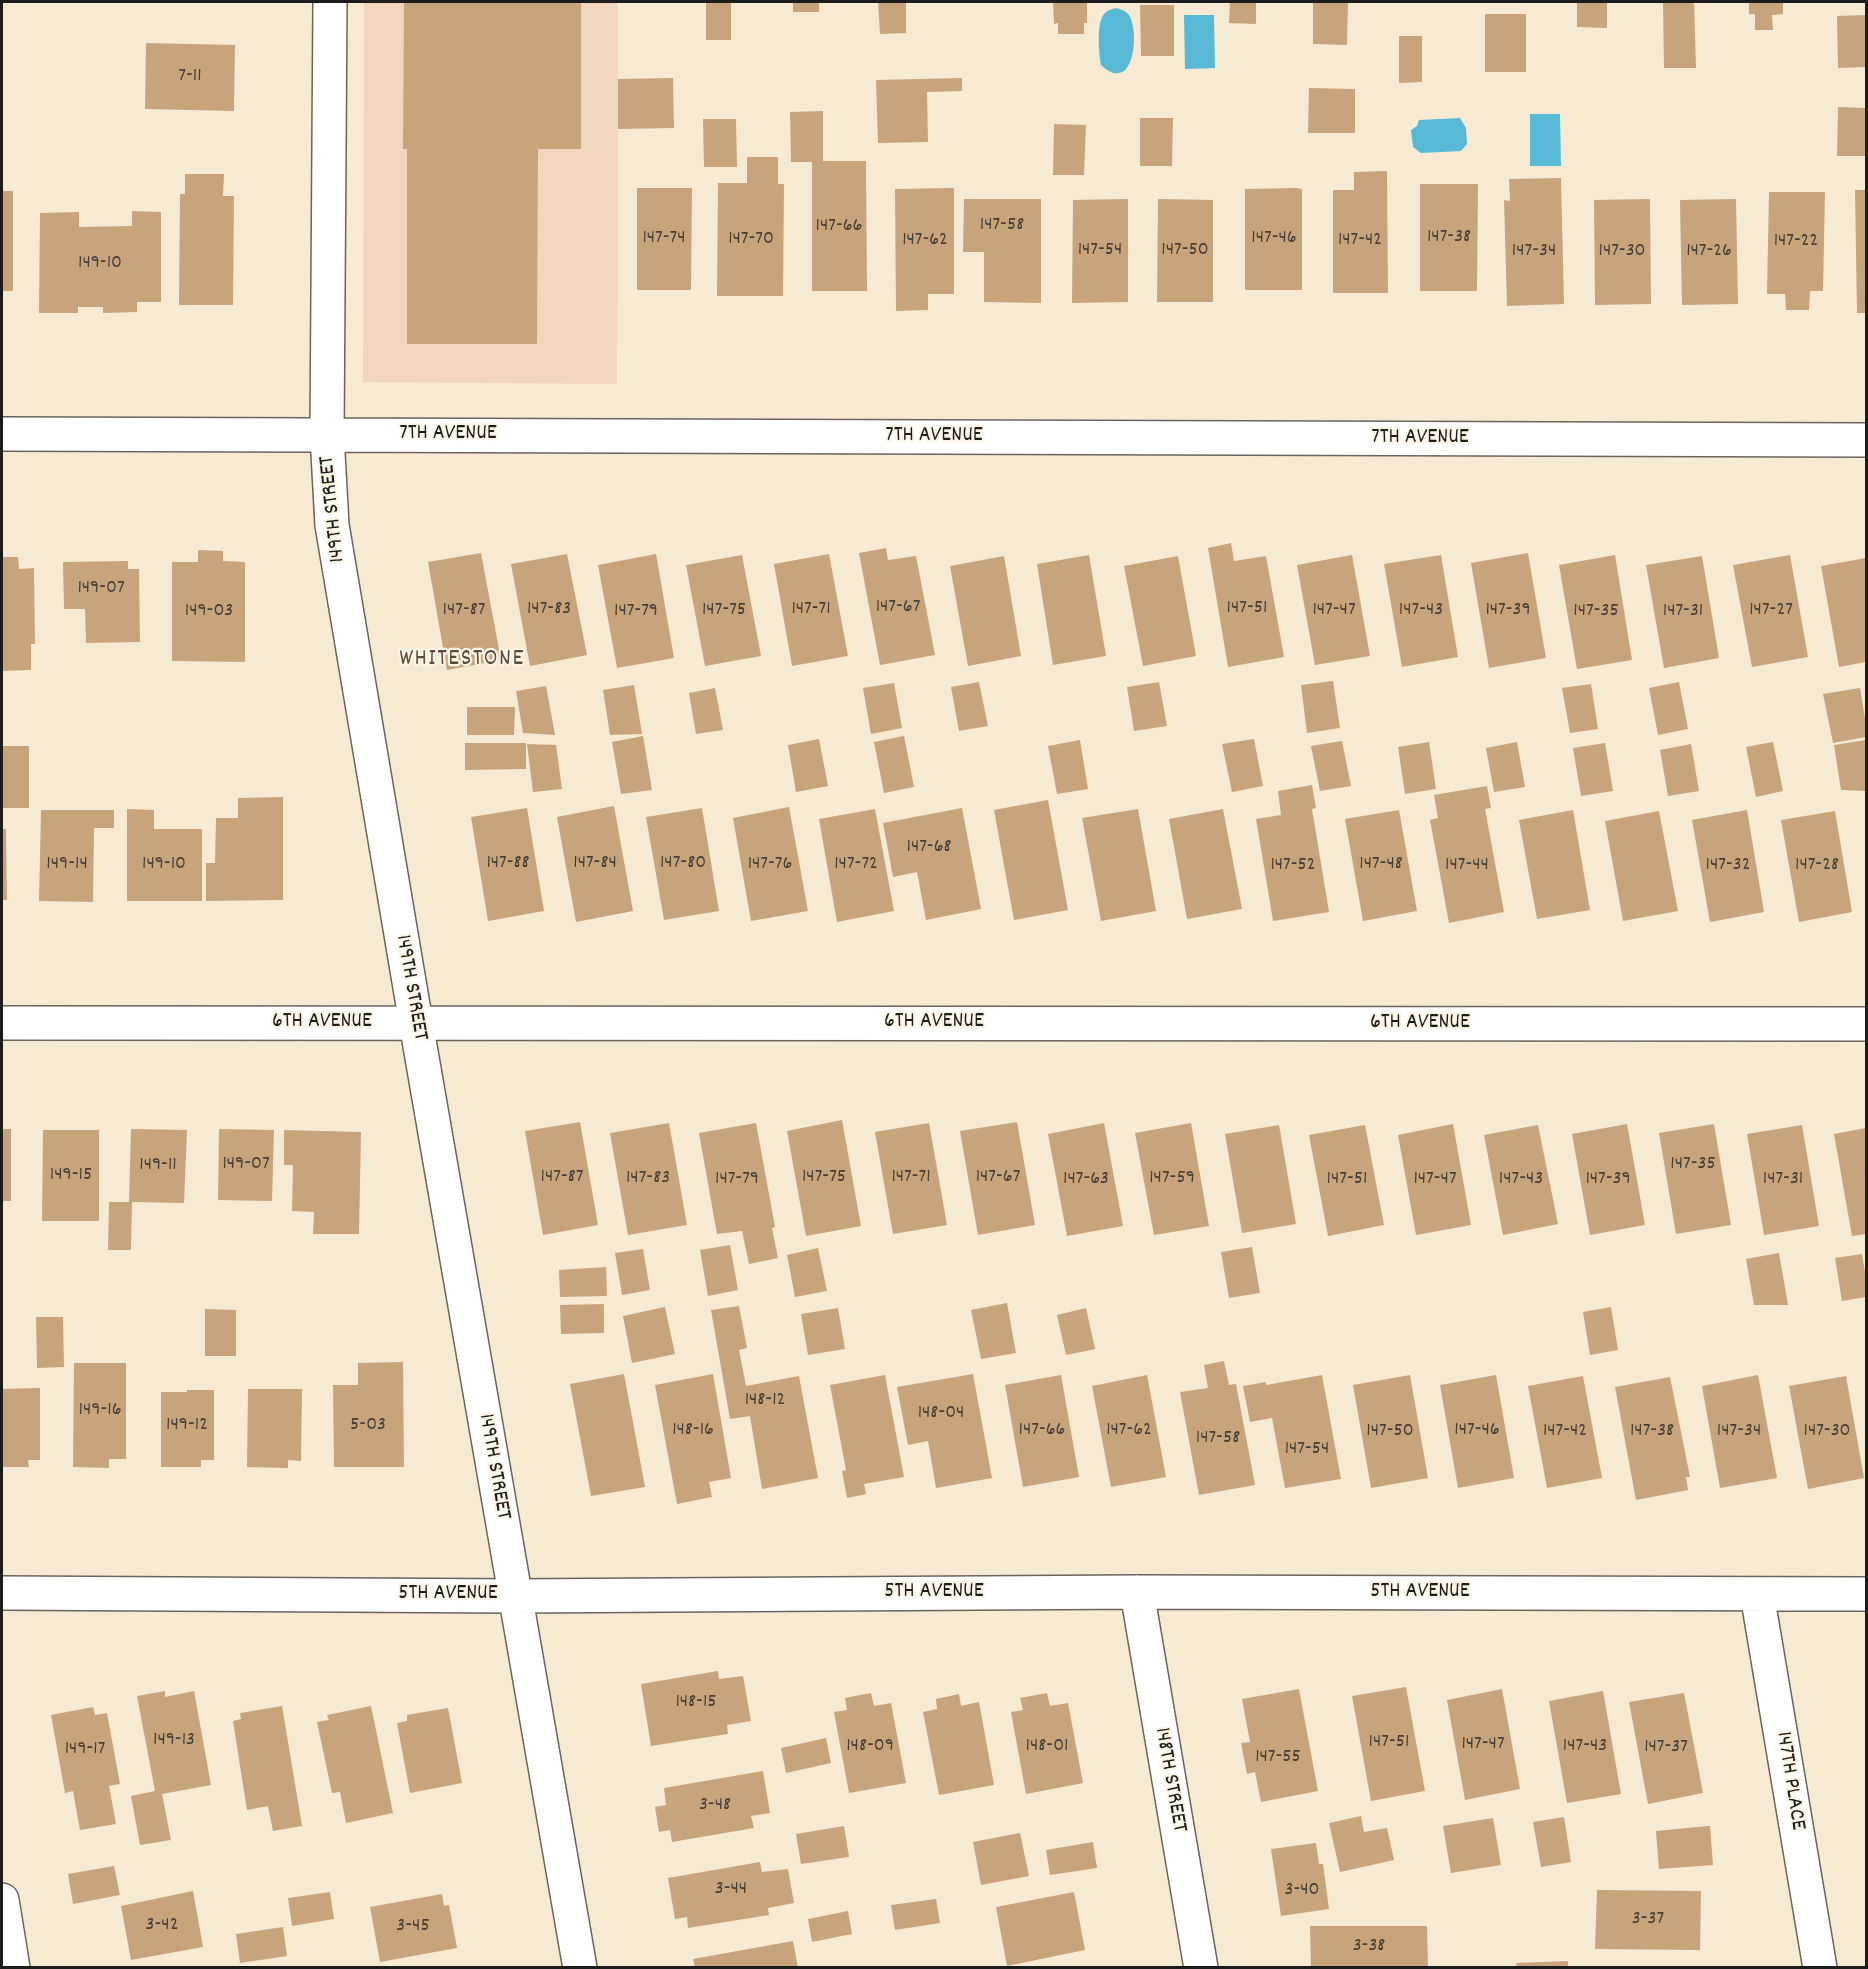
<!DOCTYPE html>
<html>
<head>
<meta charset="utf-8">
<style>
	body { margin:0 }
	#map { position:relative; width:1868px; height:1969px; overflow:hidden; background:#f7ead3; font-family:Dekko,sans-serif }
	canvas { display:block }
	.frame { position:absolute; inset:0; border:3px solid #1c1c1c; pointer-events:none }
</style>
</head>
<body>
<div id="map">
<canvas width="1868" height="1969"></canvas>
<div class="frame"></div>
</div>
<script>
const g = document.querySelector('canvas').getContext('2d');
g.lineJoin = 'round';
function fill(path, color) {
  g.fillStyle = color;
  g.fill(path, 'evenodd');
}
function trace(path, color, width, dash) {
  g.strokeStyle = color;
  g.lineWidth = width;
  g.lineCap = dash ? 'butt' : 'round';
  g.setLineDash(dash || []);
  g.stroke(path);
}
function label(font, color, halo, rows, align = 'center') {
  g.font = font + ' Dekko,sans-serif';
  g.lineWidth = 4.5;
  g.setLineDash([]);
  g.textBaseline = 'middle';
  g.strokeStyle = halo;
  g.fillStyle = color;
  for (const [text, x, y, turn = 0] of rows) {
    g.save();
    g.translate(x, y);
    g.rotate((+turn || 0) * Math.PI / 180);
    g.textAlign = isNaN(turn) ? turn : align;
    if (halo) g.strokeText(text, 0, 0);
    g.fillText(text, 0, 0);
    g.restore();
  }
}
fill(new Path2D(`
	M 364,2 L 618,2 L 617,384 L 363,382 Z`), '#f1d5bd');
fill(new Path2D(`
	M 1117,8 C 1122,10 1126,11 1129,15 C 1140,32 1134,96 1101,65 C 1099,53 1096,24 1104,14 C 1107,10 1112,9 1117,8 Z
	M 1184,15 L 1214,15 L 1215,68 L 1185,69 Z
	M 1530,114 L 1560,114 L 1561,166 L 1530,166 Z
	M 1460,118 L 1466,128 L 1467,144 L 1461,151 L 1421,153 L 1413,147 L 1411,130 L 1417,126 L 1419,120 Z`), '#58b9d6');
fill(new Path2D(`
	M 404,2 L 581,2 L 581,149 L 538,149 L 537,344 L 407,344 L 407,149 L 403,149 Z
	M 706,2 L 731,2 L 731,40 L 706,40 Z
	M 793,2 L 819,2 L 819,12 L 793,12 Z
	M 878,2 L 906,2 L 906,33 L 880,34 Z
	M 1053,2 L 1087,2 L 1087,23 L 1084,23 L 1084,34 L 1058,34 L 1058,23 L 1054,24 Z
	M 1230,2 L 1256,2 L 1256,24 L 1229,23 Z
	M 1313,2 L 1348,2 L 1347,45 L 1313,44 Z
	M 1577,2 L 1607,2 L 1607,28 L 1577,27 Z
	M 1663,2 L 1694,2 L 1696,68 L 1664,68 Z
	M 1749,2 L 1783,2 L 1783,14 L 1772,15 L 1773,30 L 1755,30 L 1755,14 L 1749,14 Z
	M 1140,5 L 1174,5 L 1174,56 L 1141,56 Z
	M 1485,14 L 1526,14 L 1526,72 L 1485,72 Z
	M 1866,15 L 1866,67 L 1838,68 L 1837,16 Z
	M 1399,36 L 1422,36 L 1422,82 L 1399,83 Z
	M 146,43 L 235,45 L 234,111 L 145,109 Z
	M 673,78 L 674,128 L 618,129 L 618,79 Z
	M 962,78 L 962,91 L 927,92 L 928,142 L 878,143 L 876,80 Z
	M 1309,88 L 1355,89 L 1355,133 L 1308,133 Z
	M 1838,107 L 1866,108 L 1866,156 L 1837,156 Z
	M 823,111 L 823,161 L 866,161 L 867,291 L 812,291 L 812,162 L 791,162 L 790,112 Z
	M 1140,118 L 1173,118 L 1172,166 L 1140,166 Z
	M 703,119 L 736,119 L 737,167 L 704,167 Z
	M 1054,124 L 1086,125 L 1084,175 L 1053,175 Z
	M 747,157 L 778,157 L 778,184 L 784,184 L 783,296 L 717,296 L 718,183 L 747,183 Z
	M 1387,171 L 1388,293 L 1333,293 L 1333,190 L 1354,190 L 1354,172 Z
	M 185,174 L 224,174 L 223,196 L 234,196 L 233,305 L 179,305 L 180,194 L 185,194 Z
	M 1561,178 L 1564,304 L 1507,306 L 1504,200 L 1510,201 L 1509,179 Z
	M 1420,184 L 1478,184 L 1477,291 L 1420,291 Z
	M 637,188 L 692,188 L 691,290 L 637,290 Z
	M 954,188 L 954,294 L 928,294 L 928,310 L 896,311 L 895,189 Z
	M 1297,188 L 1302,189 L 1302,290 L 1245,290 L 1245,189 Z
	M 1855,190 L 1866,190 L 1866,313 L 1857,313 Z
	M 2,191 L 13,191 L 13,291 L 2,291 Z
	M 1769,192 L 1825,192 L 1823,291 L 1810,291 L 1809,310 L 1786,310 L 1785,294 L 1767,294 Z
	M 964,199 L 1041,199 L 1041,303 L 984,302 L 984,252 L 963,252 Z
	M 1128,199 L 1128,302 L 1072,303 L 1073,200 Z
	M 1158,199 L 1213,200 L 1213,302 L 1157,302 Z
	M 1650,199 L 1651,304 L 1595,305 L 1594,200 Z
	M 1736,199 L 1738,304 L 1682,305 L 1680,200 Z
	M 132,211 L 161,212 L 161,302 L 137,302 L 137,312 L 103,313 L 103,307 L 78,307 L 78,313 L 39,313 L 40,213 L 79,212 L 79,227 L 132,226 Z
	M 1231,543 L 1234,561 L 1266,556 L 1284,657 L 1228,667 L 1208,548 Z
	M 886,548 L 888,560 L 916,556 L 935,655 L 880,665 L 859,553 Z
	M 198,550 L 223,551 L 223,561 L 245,562 L 245,662 L 172,661 L 172,562 L 198,562 Z
	M 481,553 L 501,660 L 447,670 L 428,562 Z
	M 1528,553 L 1546,658 L 1489,668 L 1471,563 Z
	M 567,554 L 587,655 L 530,666 L 511,564 Z
	M 656,554 L 674,658 L 617,668 L 598,565 Z
	M 829,554 L 848,656 L 792,666 L 774,564 Z
	M 742,555 L 761,656 L 705,666 L 686,565 Z
	M 1089,555 L 1106,656 L 1053,665 L 1037,564 Z
	M 1352,555 L 1370,656 L 1315,665 L 1297,565 Z
	M 1441,555 L 1458,657 L 1402,667 L 1384,564 Z
	M 1615,555 L 1632,660 L 1577,669 L 1559,565 Z
	M 1790,555 L 1808,657 L 1752,667 L 1733,565 Z
	M 1004,556 L 1021,656 L 968,666 L 950,566 Z
	M 1178,556 L 1196,656 L 1143,666 L 1124,566 Z
	M 1702,556 L 1719,658 L 1664,668 L 1646,565 Z
	M 2,557 L 18,557 L 19,569 L 34,568 L 35,644 L 31,644 L 31,670 L 2,671 Z
	M 1866,558 L 1866,662 L 1839,667 L 1821,566 Z
	M 128,561 L 128,569 L 139,569 L 140,642 L 86,643 L 85,609 L 64,609 L 63,562 Z
	M 1333,681 L 1340,728 L 1307,733 L 1301,685 Z
	M 979,682 L 988,726 L 959,731 L 951,687 Z
	M 1159,682 L 1167,726 L 1134,731 L 1127,687 Z
	M 1679,682 L 1688,729 L 1658,735 L 1649,688 Z
	M 894,683 L 902,728 L 871,734 L 863,688 Z
	M 1591,684 L 1598,729 L 1570,733 L 1562,688 Z
	M 634,685 L 642,734 L 610,735 L 603,690 Z
	M 546,686 L 555,735 L 523,733 L 516,691 Z
	M 715,688 L 723,730 L 696,734 L 689,693 Z
	M 1860,688 L 1866,724 L 1866,737 L 1833,743 L 1823,694 Z
	M 467,707 L 515,707 L 514,735 L 467,735 Z
	M 643,736 L 652,790 L 621,794 L 612,742 Z
	M 904,736 L 914,787 L 884,793 L 874,742 Z
	M 819,739 L 828,786 L 796,792 L 788,745 Z
	M 1254,739 L 1263,786 L 1232,792 L 1222,744 Z
	M 1080,740 L 1088,789 L 1057,794 L 1048,746 Z
	M 1866,740 L 1866,791 L 1841,790 L 1834,745 Z
	M 1342,741 L 1351,786 L 1320,791 L 1311,746 Z
	M 1429,742 L 1436,789 L 1405,794 L 1398,747 Z
	M 1517,742 L 1525,787 L 1494,792 L 1486,748 Z
	M 1773,742 L 1783,791 L 1756,797 L 1746,747 Z
	M 465,743 L 526,743 L 526,769 L 465,770 Z
	M 1605,743 L 1613,791 L 1581,796 L 1573,748 Z
	M 527,744 L 556,745 L 562,789 L 533,792 Z
	M 1691,744 L 1699,791 L 1668,796 L 1660,750 Z
	M 2,746 L 29,746 L 29,808 L 2,808 Z
	M 1312,785 L 1316,808 L 1312,809 L 1329,912 L 1273,921 L 1256,819 L 1281,815 L 1278,791 Z
	M 1487,786 L 1491,808 L 1485,809 L 1504,912 L 1449,923 L 1430,820 L 1438,818 L 1434,795 Z
	M 283,797 L 283,900 L 206,901 L 206,863 L 215,863 L 216,818 L 238,818 L 238,798 Z
	M 1048,800 L 1068,910 L 1014,920 L 994,810 Z
	M 614,806 L 633,911 L 576,922 L 557,817 Z
	M 789,807 L 808,911 L 751,921 L 733,818 Z
	M 527,808 L 544,911 L 488,921 L 471,817 Z
	M 702,808 L 719,911 L 664,920 L 646,817 Z
	M 962,808 L 981,909 L 926,920 L 917,872 L 893,877 L 883,823 Z
	M 127,809 L 154,810 L 154,829 L 202,829 L 202,901 L 127,901 Z
	M 875,809 L 894,911 L 837,922 L 819,819 Z
	M 1138,809 L 1156,911 L 1101,921 L 1082,818 Z
	M 1223,809 L 1242,909 L 1187,919 L 1169,819 Z
	M 41,810 L 114,810 L 114,828 L 94,828 L 93,902 L 39,901 Z
	M 1399,810 L 1417,911 L 1363,921 L 1345,819 Z
	M 1573,810 L 1590,910 L 1537,919 L 1519,820 Z
	M 1747,810 L 1764,912 L 1710,922 L 1692,820 Z
	M 1659,811 L 1678,911 L 1623,921 L 1605,821 Z
	M 1835,811 L 1852,912 L 1799,922 L 1781,820 Z
	M 2,829 L 6,829 L 7,900 L 2,900 Z
	M 842,1120 L 861,1226 L 806,1236 L 787,1131 Z
	M 580,1122 L 598,1225 L 543,1235 L 525,1131 Z
	M 1017,1122 L 1035,1225 L 978,1235 L 960,1131 Z
	M 669,1123 L 687,1225 L 628,1235 L 610,1133 Z
	M 756,1123 L 775,1227 L 772,1228 L 778,1258 L 749,1264 L 742,1231 L 717,1234 L 699,1133 Z
	M 929,1123 L 947,1225 L 893,1234 L 875,1132 Z
	M 1104,1123 L 1123,1226 L 1067,1236 L 1048,1134 Z
	M 1191,1123 L 1209,1226 L 1154,1235 L 1135,1133 Z
	M 1453,1124 L 1471,1225 L 1416,1235 L 1398,1135 Z
	M 1627,1124 L 1645,1225 L 1590,1235 L 1572,1134 Z
	M 1714,1124 L 1731,1225 L 1676,1234 L 1659,1133 Z
	M 1279,1125 L 1296,1224 L 1242,1233 L 1225,1134 Z
	M 1365,1125 L 1384,1225 L 1328,1236 L 1309,1135 Z
	M 1538,1125 L 1558,1224 L 1503,1235 L 1484,1135 Z
	M 1802,1125 L 1819,1226 L 1764,1235 L 1747,1134 Z
	M 1866,1128 L 1866,1234 L 1852,1236 L 1834,1134 Z
	M 2,1129 L 11,1129 L 11,1201 L 2,1201 Z
	M 131,1129 L 187,1130 L 184,1203 L 132,1202 L 131,1250 L 108,1250 L 109,1202 L 129,1202 Z
	M 219,1129 L 274,1130 L 272,1201 L 218,1200 Z
	M 43,1130 L 99,1130 L 99,1221 L 42,1221 Z
	M 284,1130 L 361,1132 L 359,1234 L 313,1234 L 314,1212 L 292,1211 L 293,1165 L 284,1165 Z
	M 730,1245 L 738,1290 L 708,1296 L 700,1250 Z
	M 1252,1247 L 1260,1293 L 1229,1298 L 1221,1252 Z
	M 818,1248 L 827,1291 L 795,1297 L 787,1255 Z
	M 643,1249 L 650,1290 L 622,1295 L 615,1253 Z
	M 1779,1253 L 1788,1305 L 1754,1305 L 1746,1259 Z
	M 1862,1254 L 1866,1278 L 1866,1297 L 1842,1301 L 1835,1258 Z
	M 606,1267 L 607,1296 L 560,1297 L 559,1270 Z
	M 1007,1303 L 1016,1353 L 981,1359 L 971,1310 Z
	M 604,1304 L 604,1333 L 561,1334 L 560,1305 Z
	M 739,1306 L 747,1348 L 739,1350 L 746,1386 L 799,1376 L 818,1478 L 762,1489 L 750,1416 L 730,1419 L 711,1310 Z
	M 665,1307 L 675,1354 L 632,1363 L 623,1316 Z
	M 1611,1307 L 1618,1350 L 1590,1355 L 1583,1312 Z
	M 838,1308 L 845,1349 L 808,1355 L 801,1314 Z
	M 1086,1308 L 1095,1349 L 1066,1355 L 1057,1315 Z
	M 205,1309 L 236,1310 L 236,1356 L 205,1356 Z
	M 36,1317 L 63,1317 L 64,1367 L 37,1368 Z
	M 1224,1361 L 1229,1385 L 1236,1384 L 1255,1485 L 1199,1495 L 1180,1392 L 1208,1388 L 1204,1365 Z
	M 403,1362 L 404,1467 L 334,1467 L 333,1385 L 358,1385 L 358,1363 Z
	M 74,1363 L 126,1363 L 126,1459 L 109,1459 L 109,1468 L 73,1467 Z
	M 624,1374 L 645,1487 L 591,1496 L 570,1384 Z
	M 713,1374 L 731,1478 L 709,1482 L 712,1497 L 677,1504 L 655,1385 Z
	M 973,1374 L 992,1478 L 936,1488 L 928,1441 L 908,1445 L 897,1387 Z
	M 885,1375 L 904,1477 L 864,1484 L 866,1494 L 847,1498 L 842,1471 L 846,1470 L 830,1385 Z
	M 1061,1375 L 1079,1477 L 1023,1487 L 1005,1385 Z
	M 1147,1375 L 1166,1477 L 1111,1487 L 1092,1386 Z
	M 1322,1375 L 1341,1479 L 1285,1488 L 1272,1418 L 1250,1422 L 1243,1386 L 1266,1382 L 1266,1385 Z
	M 1410,1375 L 1428,1478 L 1371,1488 L 1353,1385 Z
	M 1496,1375 L 1514,1478 L 1458,1488 L 1440,1385 Z
	M 1758,1375 L 1777,1478 L 1720,1488 L 1702,1386 Z
	M 1583,1376 L 1602,1478 L 1547,1488 L 1528,1386 Z
	M 1846,1376 L 1864,1478 L 1808,1489 L 1789,1386 Z
	M 1670,1377 L 1690,1477 L 1686,1477 L 1688,1490 L 1636,1500 L 1615,1387 Z
	M 40,1388 L 40,1460 L 28,1460 L 29,1467 L 2,1467 L 2,1389 Z
	M 248,1389 L 302,1389 L 301,1461 L 288,1460 L 288,1468 L 247,1467 Z
	M 187,1390 L 214,1390 L 214,1460 L 201,1460 L 201,1467 L 161,1467 L 161,1392 L 187,1392 Z
	M 718,1671 L 719,1679 L 743,1676 L 751,1721 L 727,1725 L 728,1734 L 651,1746 L 641,1684 Z
	M 1406,1687 L 1425,1791 L 1371,1801 L 1352,1696 Z
	M 1299,1689 L 1318,1791 L 1261,1802 L 1255,1772 L 1247,1774 L 1241,1743 L 1250,1742 L 1242,1699 Z
	M 1502,1689 L 1520,1789 L 1465,1800 L 1447,1700 Z
	M 165,1691 L 165,1697 L 194,1691 L 211,1785 L 162,1794 L 171,1840 L 140,1845 L 131,1796 L 155,1791 L 137,1696 Z
	M 1603,1691 L 1621,1794 L 1567,1803 L 1549,1701 Z
	M 871,1693 L 874,1706 L 891,1703 L 906,1783 L 849,1793 L 834,1712 L 847,1710 L 845,1698 Z
	M 1047,1693 L 1050,1706 L 1068,1703 L 1083,1783 L 1026,1794 L 1011,1712 L 1023,1710 L 1020,1698 Z
	M 1684,1693 L 1703,1793 L 1648,1804 L 1629,1702 Z
	M 959,1694 L 961,1706 L 979,1702 L 994,1785 L 939,1795 L 923,1712 L 937,1709 L 936,1699 Z
	M 282,1706 L 302,1826 L 273,1831 L 268,1806 L 247,1810 L 233,1721 L 241,1719 L 240,1713 Z
	M 371,1706 L 393,1813 L 346,1823 L 340,1792 L 332,1793 L 317,1722 L 329,1720 L 327,1715 Z
	M 93,1707 L 95,1715 L 107,1713 L 120,1784 L 109,1786 L 116,1824 L 80,1830 L 73,1791 L 65,1793 L 51,1715 Z
	M 448,1708 L 462,1783 L 410,1793 L 397,1723 L 407,1721 L 407,1715 Z
	M 826,1738 L 831,1763 L 786,1773 L 781,1748 Z
	M 763,1771 L 770,1813 L 751,1816 L 754,1828 L 672,1842 L 670,1830 L 659,1832 L 655,1807 L 666,1805 L 664,1788 Z
	M 1361,1816 L 1364,1832 L 1387,1828 L 1394,1860 L 1340,1872 L 1329,1823 Z
	M 1564,1817 L 1571,1862 L 1541,1867 L 1533,1822 Z
	M 1493,1818 L 1501,1865 L 1451,1873 L 1443,1826 Z
	M 844,1826 L 849,1857 L 801,1864 L 796,1834 Z
	M 1708,1826 L 1710,1826 L 1713,1865 L 1659,1869 L 1656,1831 Z
	M 1020,1833 L 1029,1876 L 981,1885 L 973,1842 Z
	M 1093,1842 L 1097,1868 L 1050,1875 L 1046,1850 Z
	M 1316,1843 L 1319,1864 L 1323,1864 L 1329,1909 L 1281,1916 L 1271,1849 Z
	M 760,1862 L 762,1872 L 788,1869 L 794,1903 L 768,1908 L 769,1915 L 688,1928 L 687,1917 L 675,1919 L 668,1878 Z
	M 114,1866 L 120,1895 L 73,1904 L 68,1874 Z
	M 1597,1890 L 1701,1891 L 1700,1950 L 1595,1949 Z
	M 193,1891 L 203,1947 L 131,1960 L 121,1906 Z
	M 330,1892 L 334,1919 L 292,1926 L 288,1898 Z
	M 1074,1892 L 1085,1950 L 1007,1966 L 996,1907 Z
	M 442,1894 L 444,1906 L 449,1905 L 457,1948 L 380,1962 L 370,1907 Z
	M 936,1899 L 940,1923 L 895,1930 L 891,1905 Z
	M 848,1911 L 852,1934 L 812,1942 L 808,1919 Z
	M 1310,1926 L 1427,1926 L 1428,1968 L 1311,1968 Z
	M 283,1927 L 287,1956 L 240,1963 L 236,1934 Z
	M 793,1941 L 798,1968 L 695,1968 L 693,1959 Z
	M 1568,1961 L 1568,1968 L 1517,1968 L 1516,1963 Z`), '#c7a47c');
const minor = new Path2D(`
	M 330,2 L 327,435 L 332,525 L 416,1023 L 580,1968
	M 2,434 L 1866,440
	M 2,1023 L 1866,1024
	M 1137,1592 L 1201,1968
	M 2,1593 L 515,1596 L 1137,1592 L 1866,1594
	M 1757,1594 L 1820,1968
	M 2,1900 L 13,1968`);
trace(minor, '#69645c', 36);
trace(minor, '#fff', 33);
label('20px', '#473e34', null, [
	["7-11",190,77],
	["147-58",1002,226],
	["147-66",839,227],
	["147-38",1449,238],
	["147-74",664,239],
	["147-46",1274,239],
	["147-70",751,240],
	["147-62",925,241],
	["147-42",1360,241],
	["147-22",1796,242],
	["147-54",1100,251],
	["147-50",1185,251],
	["147-34",1534,252],
	["147-30",1622,252],
	["147-26",1709,252],
	["149-10",100,264],
	["149-07",101,589],
	["147-67",898,608],
	["147-51",1247,609],
	["147-83",549,610],
	["147-71",811,610],
	["147-87",464,611],
	["147-75",724,611],
	["147-47",1334,611],
	["147-43",1421,611],
	["147-39",1508,611],
	["147-27",1771,611],
	["149-03",209,612],
	["147-79",636,612],
	["147-35",1596,612],
	["147-31",1683,612],
	["147-68",929,848],
	["147-88",508,864],
	["147-84",595,864],
	["147-80",683,864],
	["149-14",67,865],
	["149-10",164,865],
	["147-76",770,865],
	["147-72",856,865],
	["147-48",1381,865],
	["147-52",1293,866],
	["147-44",1467,866],
	["147-32",1728,866],
	["147-28",1817,866],
	["149-07",246,1165],
	["147-35",1693,1165],
	["149-11",158,1166],
	["149-15",71,1176],
	["147-87",562,1178],
	["147-75",824,1178],
	["147-71",911,1178],
	["147-67",998,1178],
	["147-83",648,1179],
	["147-59",1172,1179],
	["147-79",737,1180],
	["147-63",1086,1180],
	["147-51",1347,1180],
	["147-47",1435,1180],
	["147-43",1521,1180],
	["147-39",1608,1180],
	["147-31",1783,1180],
	["148-12",765,1401],
	["149-16",100,1411],
	["148-04",941,1414],
	["149-12",187,1426],
	["5-03",368,1426],
	["148-16",693,1431],
	["147-66",1042,1431],
	["147-62",1129,1431],
	["147-46",1477,1431],
	["147-50",1390,1432],
	["147-42",1565,1432],
	["147-38",1652,1432],
	["147-34",1739,1432],
	["147-30",1827,1432],
	["147-58",1218,1439],
	["147-54",1307,1450],
	["148-15",696,1703],
	["149-13",174,1741],
	["147-51",1389,1743],
	["147-47",1483,1745],
	["148-09",870,1747],
	["148-01",1047,1747],
	["147-43",1585,1747],
	["147-37",1666,1748],
	["149-17",85,1750],
	["147-55",1278,1758],
	["3-48",715,1806],
	["3-44",731,1890],
	["3-40",1302,1891],
	["3-37",1648,1920],
	["3-42",162,1926],
	["3-45",413,1927],
	["3-38",1369,1947]
]);
label('22px', '#1c1c1c', '#fcf5e5', [
	["7TH AVENUE",448,435],
	["7TH AVENUE",934,437],
	["7TH AVENUE",1420,439],
	["149TH STREET",334,509,-96],
	["149TH STREET",410,988,80],
	["6TH AVENUE",322,1023],
	["6TH AVENUE",934,1023],
	["6TH AVENUE",1420,1024],
	["149TH STREET",493,1467,80],
	["5TH AVENUE",934,1593],
	["5TH AVENUE",1420,1593],
	["5TH AVENUE",448,1595],
	["148TH STREET",1169,1780,80],
	["147TH PLACE",1789,1781,81]
]);
g.letterSpacing = '1.5px';
label('24px', '#584c3e', '#fcf5e5', [
	["WHITESTONE",462,661]
]);
g.letterSpacing = '0px';
</script>
</body>
</html>
